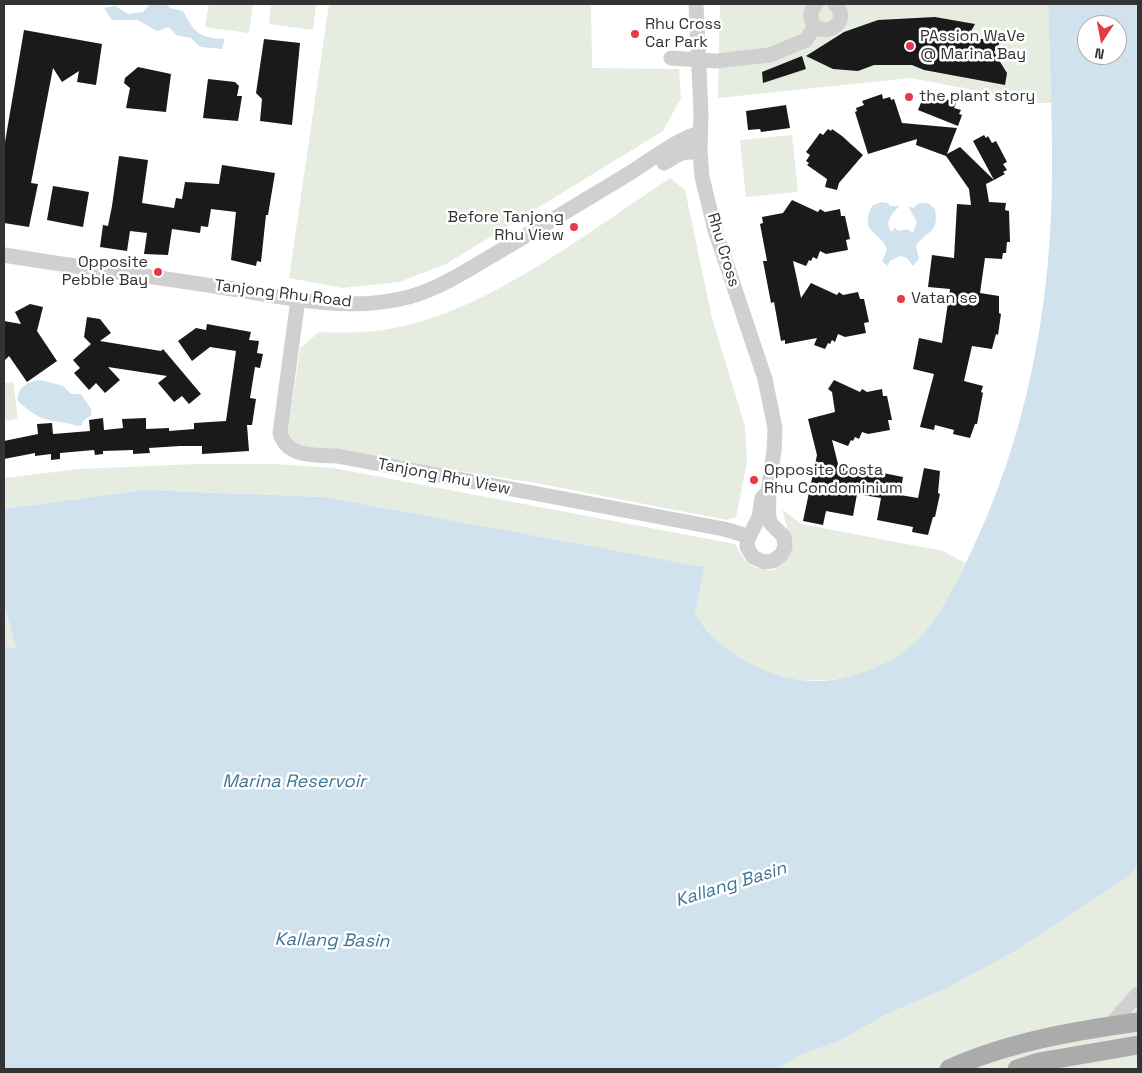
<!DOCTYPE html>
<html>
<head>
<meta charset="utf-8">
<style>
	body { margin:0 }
	#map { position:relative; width:1142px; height:1073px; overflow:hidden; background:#fff; font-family:"Space Grotesk",sans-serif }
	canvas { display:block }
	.frame { position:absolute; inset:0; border:5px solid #333; pointer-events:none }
	.north { position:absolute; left:1077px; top:15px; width:50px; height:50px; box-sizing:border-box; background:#fff; border:1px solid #adadad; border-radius:50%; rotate:191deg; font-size:14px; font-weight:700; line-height:20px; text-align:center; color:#333 }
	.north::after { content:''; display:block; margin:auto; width:18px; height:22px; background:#e63946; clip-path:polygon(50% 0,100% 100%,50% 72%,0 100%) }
</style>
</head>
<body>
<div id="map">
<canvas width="1142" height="1073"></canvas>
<div class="frame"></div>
<div class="north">N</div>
</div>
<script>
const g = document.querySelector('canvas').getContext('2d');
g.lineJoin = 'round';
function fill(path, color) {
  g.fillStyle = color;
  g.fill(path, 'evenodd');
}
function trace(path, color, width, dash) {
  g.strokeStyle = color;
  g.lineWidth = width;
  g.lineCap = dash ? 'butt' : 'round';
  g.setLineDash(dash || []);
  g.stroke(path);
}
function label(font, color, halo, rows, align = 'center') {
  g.font = font + ' "Space Grotesk",sans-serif';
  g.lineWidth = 5;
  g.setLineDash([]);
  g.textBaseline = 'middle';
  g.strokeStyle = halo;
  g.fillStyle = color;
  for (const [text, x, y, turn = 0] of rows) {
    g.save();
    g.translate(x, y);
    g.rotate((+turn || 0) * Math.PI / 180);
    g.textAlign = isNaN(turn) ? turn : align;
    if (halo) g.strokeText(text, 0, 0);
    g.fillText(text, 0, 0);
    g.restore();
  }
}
fill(new Path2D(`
	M 209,4 L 253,4 L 249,33 L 205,27 Z
	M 271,4 L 316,4 L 313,30 L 269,24 Z
	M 329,4 L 591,4 L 592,68 L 679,69 L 681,98 L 663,131 L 446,264 L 399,282 L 343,288 L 289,278 Z
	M 720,4 L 1048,4 L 1051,103 L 1039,103 L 911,78 L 718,98 Z
	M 792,135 L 798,192 L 746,197 L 740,140 Z
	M 670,178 L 685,190 L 712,318 L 745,426 L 747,462 L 736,517 L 727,520 L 536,483 L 300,446 L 287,438 L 300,348 L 319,332 C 343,333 370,333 395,328 C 491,309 588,232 670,178 Z
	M 13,382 L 18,419 L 4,421 L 4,383 Z
	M 197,464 L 273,464 L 333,468 L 735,544 C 746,564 750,570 775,570 C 796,547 789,537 782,509 L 801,524 L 943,551 L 965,563 C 955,585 945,611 929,630 C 878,692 773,698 716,641 C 709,633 702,623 695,614 L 703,567 L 325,497 L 143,490 L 4,509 L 4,478 L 79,469 Z
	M 4,602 L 16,650 L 4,647 Z
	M 1138,866 L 1138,1069 L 779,1069 L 798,1056 L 839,1041 L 887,1014 L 949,987 L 1015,951 L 1128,877 Z`), '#e6ecdf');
fill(new Path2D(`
	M 150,4 L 166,4 L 170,8 L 183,11 C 195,33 199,38 225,39 L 222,49 L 200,47 L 191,38 L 176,35 L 169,27 L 157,31 L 138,20 L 112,20 L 104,8 L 115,6 L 128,14 L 143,12 Z
	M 1048,4 L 1138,4 L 1138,866 L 1128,877 L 1015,951 L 949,987 L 887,1014 L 839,1041 L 798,1056 L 779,1069 L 4,1069 L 4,647 L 16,649 L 4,602 L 4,509 L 143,490 L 325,497 L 704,567 L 695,614 C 702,623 709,635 718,642 C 752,671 799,688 843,678 C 921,660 939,618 971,552 C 1021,448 1046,331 1051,216 C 1054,146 1050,75 1048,4 ZM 1087,25 L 1117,25 L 1117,55 L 1087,55 Z
	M 881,202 L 888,203 L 890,206 L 899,206 C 893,214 884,220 891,232 L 895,228 L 899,231 L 908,229 L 913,233 L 917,222 L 908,206 L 913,208 L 919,203 L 928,203 L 935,209 C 939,235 927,229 916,246 L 919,259 L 913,266 L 907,258 L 900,256 L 890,261 L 888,266 L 882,261 L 887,250 C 882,231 858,235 872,206 Z
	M 41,380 L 63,386 L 71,394 L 81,394 L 91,409 L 91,415 L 83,421 L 82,425 L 79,426 C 48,418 44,425 18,401 C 17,387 28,381 41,380 Z`), '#cfe2ee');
fill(new Path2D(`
	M 935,17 L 975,24 L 967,39 L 1002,39 L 994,52 L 1007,73 L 1005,85 L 924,70 L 912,65 L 874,65 L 858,71 L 833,69 L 806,56 L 844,32 L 878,20 Z
	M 24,30 L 102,44 L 96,85 L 77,82 L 79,71 L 62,82 L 53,68 L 31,183 L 38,184 L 29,227 L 4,223 L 4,148 Z
	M 264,39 L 300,43 L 292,125 L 260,121 L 262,99 L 256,93 Z
	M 802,56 L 806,69 L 763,83 L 762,72 Z
	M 138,67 L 171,74 L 166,112 L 126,108 L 130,88 L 124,83 L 125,78 Z
	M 208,79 L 235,82 L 239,86 L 237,96 L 242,96 L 238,121 L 203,118 Z
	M 882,94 L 883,99 L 890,97 L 891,100 L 894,99 L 902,123 L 957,128 L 947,154 L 960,147 L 994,180 L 986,184 L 989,202 L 1006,203 L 1005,210 L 1009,211 L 1010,242 L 1007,242 L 1006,253 L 1003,253 L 1002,259 L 985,258 L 980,293 L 999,296 L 999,313 L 1001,314 L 998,335 L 996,334 L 992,349 L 972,346 L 964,381 L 983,386 L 981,392 L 983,393 L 977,424 L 975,424 L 970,438 L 953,434 L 954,430 L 935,425 L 934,430 L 920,427 L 934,374 L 913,369 L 919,338 L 942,343 L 950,289 L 928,287 L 932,255 L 954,258 L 957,204 L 971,205 L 969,189 L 946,156 L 916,145 L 917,139 L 868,154 L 855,112 L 857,111 L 856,108 L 864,105 L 862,101 Z
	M 936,95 L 956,103 L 954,108 L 961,110 L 959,114 L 962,115 L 958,126 L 918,110 L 923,98 L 926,100 L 927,96 L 934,100 Z
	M 786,105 L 790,128 L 761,132 L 760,129 L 748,130 L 746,111 Z
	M 828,129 L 831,131 L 832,129 L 842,136 L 863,155 L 839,183 L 837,190 L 825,187 L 827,179 L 807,165 L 809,163 L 806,161 L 810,155 L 806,152 L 820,133 L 823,135 Z
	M 984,135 L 986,138 L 988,136 L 992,143 L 996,141 L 1007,162 L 1003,164 L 1007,170 L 1003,172 L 1005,174 L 994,180 L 973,141 Z
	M 119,156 L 148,160 L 142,203 L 174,208 L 176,198 L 182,199 L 185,182 L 219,184 L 222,165 L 275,173 L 268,215 L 266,215 L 261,262 L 257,261 L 256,266 L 231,260 L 236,212 L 211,209 L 208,227 L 201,226 L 200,233 L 172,229 L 168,255 L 144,254 L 147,233 L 130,231 L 127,251 L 100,247 L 103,225 L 108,226 L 112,206 Z
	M 53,186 L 89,192 L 83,227 L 47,220 Z
	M 792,200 L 818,212 L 820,209 L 825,212 L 840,209 L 841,216 L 845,216 L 850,239 L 846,240 L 848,250 L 826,254 L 820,251 L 817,259 L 813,257 L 811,261 L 809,260 L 806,266 L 793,261 L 801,298 L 811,283 L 837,295 L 839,292 L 843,295 L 858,292 L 860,299 L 864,299 L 869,322 L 864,323 L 866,333 L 845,337 L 838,334 L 835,342 L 832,340 L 830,344 L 828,343 L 825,349 L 814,345 L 817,338 L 785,344 L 785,340 L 781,341 L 774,302 L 771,303 L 763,261 L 767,261 L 760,224 L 763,223 L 762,217 L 783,213 Z
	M 30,304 L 43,307 L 37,331 L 57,361 L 27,382 L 9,356 L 4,361 L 4,321 L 21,324 L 15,312 Z
	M 87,317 L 100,319 L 111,333 L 100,341 L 161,351 L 163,349 L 201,394 L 189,404 L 182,396 L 174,402 L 158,383 L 167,376 L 108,367 L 120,380 L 105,393 L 96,383 L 89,390 L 74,373 L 80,368 L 73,360 L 91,344 L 84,337 Z
	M 207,324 L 251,332 L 249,340 L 259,341 L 257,353 L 263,354 L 260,368 L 255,367 L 250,398 L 256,399 L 252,425 L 247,425 L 249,451 L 202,454 L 202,446 L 180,446 L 149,448 L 150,453 L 133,454 L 133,450 L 103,451 L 103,454 L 95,455 L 94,450 L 60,453 L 60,459 L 51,460 L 51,454 L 35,456 L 35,453 L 4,459 L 4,441 L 38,434 L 37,424 L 52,423 L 53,434 L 90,431 L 89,420 L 103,418 L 104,430 L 123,428 L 122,419 L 146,418 L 146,429 L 169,428 L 169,431 L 194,429 L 194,423 L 226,421 L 236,351 L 210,347 L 192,361 L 178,341 L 196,328 L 206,330 Z
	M 834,380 L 860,392 L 862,389 L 867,392 L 882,389 L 883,396 L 887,396 L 892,420 L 888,420 L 890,430 L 868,434 L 862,432 L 859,439 L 855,437 L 853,441 L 851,440 L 848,446 L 832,440 L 838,464 L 903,477 L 900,495 L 918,498 L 924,468 L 940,471 L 938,493 L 940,494 L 935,517 L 933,517 L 928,535 L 912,532 L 913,527 L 877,520 L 881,498 L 857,494 L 853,516 L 826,511 L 823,525 L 803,521 L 817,455 L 808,419 L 835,412 L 832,392 L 828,389 Z`), '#1a1a1a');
trace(new Path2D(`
	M 696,4 L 701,113 L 700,151 L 702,177 L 715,230 L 765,379 L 775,428 L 774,451 L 768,492 L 762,498 L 759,517 L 748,539 L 747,547 L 753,557 L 764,562 L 773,561 L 781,555 L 785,547 L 784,537 C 781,533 776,529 772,525 C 765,516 771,502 768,492
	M 816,4 C 812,8 810,12 811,18 C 816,42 855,25 835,4
	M 671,58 L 716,61 L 770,55 L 806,40 L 815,26
	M 664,163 L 681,153 L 700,151
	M 4,255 C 76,267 148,276 220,287 C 278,296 342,312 400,299 C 426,294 451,280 473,267 C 524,237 574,207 625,176 C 645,164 678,138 700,133
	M 298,299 L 280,433 C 287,458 316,455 337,456 L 724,529 L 741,534 L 748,539
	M 1109,1026 L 1138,994`), '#d0d0d0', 15);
trace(new Path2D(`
	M 949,1069 C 1008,1042 1074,1031 1138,1022
	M 1017,1069 L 1039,1062 L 1138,1045`), '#ababab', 19);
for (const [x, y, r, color] of [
	[635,34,5,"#e63946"],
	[910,46,5,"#e63946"],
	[909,97,5,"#e63946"],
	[574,227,5,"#e63946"],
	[158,272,5,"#e63946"],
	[901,299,5,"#e63946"],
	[754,480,5,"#e63946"]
]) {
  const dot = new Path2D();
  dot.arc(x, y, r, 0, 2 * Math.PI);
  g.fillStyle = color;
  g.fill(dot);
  trace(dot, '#fff', 2);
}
label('16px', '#333', '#fff', [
	["Rhu Cross",645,25],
	["Car Park",645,43],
	["PAssion WaVe",920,37],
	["@ Marina Bay",920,55],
	["the plant story",919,97],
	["Before Tanjong",564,218,"right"],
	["Rhu View",564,236,"right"],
	["Opposite",148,263,"right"],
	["Pebble Bay",148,281,"right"],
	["Vatan se",911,299],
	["Opposite Costa",764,471],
	["Rhu Condominium",764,489]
], 'left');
label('16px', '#333', '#fff', [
	["Rhu Cross",723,250,73],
	["Tanjong Rhu Road",283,294,7],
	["Tanjong Rhu View",444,477,11]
]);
label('italic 18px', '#3f7597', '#fff', [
	["Marina Reservoir",294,782],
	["Kallang Basin",731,885,-17],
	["Kallang Basin",332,941,1]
]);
</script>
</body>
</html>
